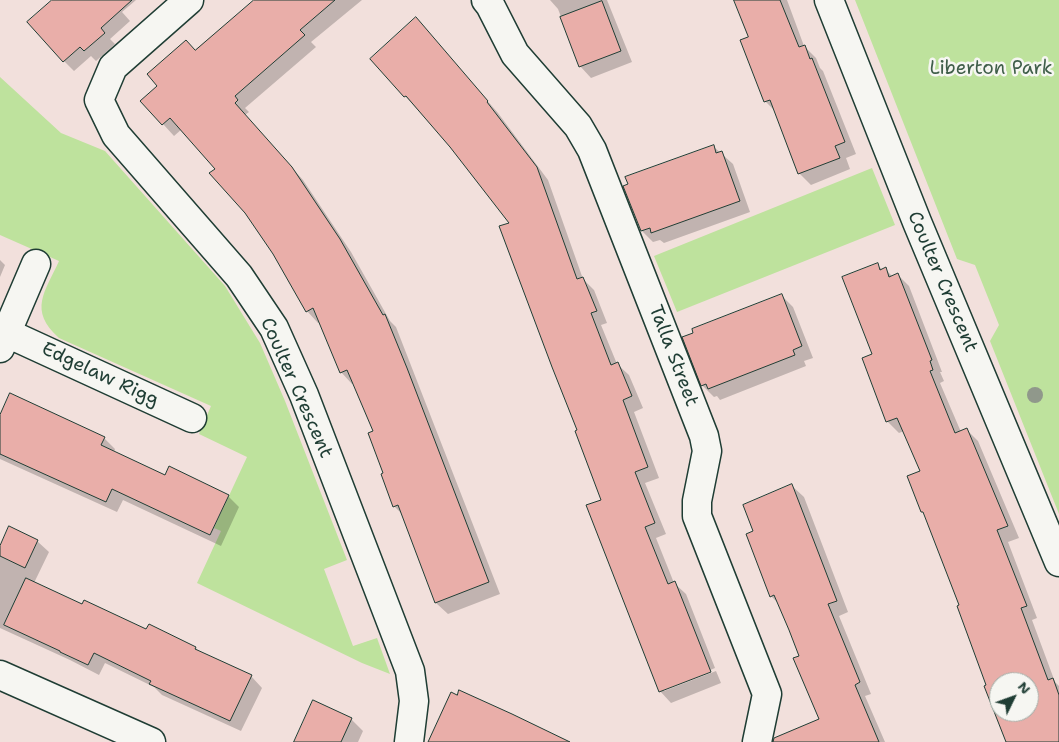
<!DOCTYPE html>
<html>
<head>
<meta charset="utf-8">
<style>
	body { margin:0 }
	#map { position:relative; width:1059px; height:742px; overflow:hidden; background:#f2e0dc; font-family:"Shantell Sans",sans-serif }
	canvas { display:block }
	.north { position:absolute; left:989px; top:672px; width:50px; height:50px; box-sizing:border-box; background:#f6f6f2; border:1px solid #a0aca6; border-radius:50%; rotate:48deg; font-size:14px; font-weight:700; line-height:20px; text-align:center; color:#1f3d34 }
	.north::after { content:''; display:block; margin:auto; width:18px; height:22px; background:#1f3d34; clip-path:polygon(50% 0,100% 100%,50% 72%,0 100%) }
</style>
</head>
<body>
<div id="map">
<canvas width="1059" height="742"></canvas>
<div class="north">N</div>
</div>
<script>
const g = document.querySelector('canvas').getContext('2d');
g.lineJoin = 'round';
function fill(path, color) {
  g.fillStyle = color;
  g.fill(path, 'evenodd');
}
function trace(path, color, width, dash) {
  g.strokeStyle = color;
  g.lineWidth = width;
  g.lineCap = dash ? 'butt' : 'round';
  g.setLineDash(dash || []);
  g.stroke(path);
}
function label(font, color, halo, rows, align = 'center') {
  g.font = font + ' "Shantell Sans",sans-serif';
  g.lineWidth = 5;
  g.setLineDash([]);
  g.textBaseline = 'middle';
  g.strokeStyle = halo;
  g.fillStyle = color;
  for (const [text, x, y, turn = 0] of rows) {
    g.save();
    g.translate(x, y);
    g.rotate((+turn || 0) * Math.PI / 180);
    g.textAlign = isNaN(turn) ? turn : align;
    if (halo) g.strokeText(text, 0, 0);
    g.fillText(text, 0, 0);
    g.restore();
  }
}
fill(new Path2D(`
	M 855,0 L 1059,0 L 1059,514 L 990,341 L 999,325 L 975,265 L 957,259 Z
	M 0,77 L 61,133 L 105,151 L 225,286 L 260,343 L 285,401 L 347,560 L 324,569 L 353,646 L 377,638 L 390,674 L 362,663 L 197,583 L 221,531 L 214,528 L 247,457 L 199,434 L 211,406 L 59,338 C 28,310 45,292 59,261 L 0,235 Z
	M 872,168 L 895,225 L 677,312 L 654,256 Z`), '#bee29d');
fill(new Path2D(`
	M 54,0 L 136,0 L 122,12 L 130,21 L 110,39 L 115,44 L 96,61 L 91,56 L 74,71 L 64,61 Z
	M 256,0 L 362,0 L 311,42 L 316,47 L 245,108 L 249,112 L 245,115 L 303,180 L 351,252 L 390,321 L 396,327 L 500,594 L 448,614 L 436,603 L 403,515 L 394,506 L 374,431 L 354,383 L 352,384 L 341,372 L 320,322 L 318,323 L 307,311 L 274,254 L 216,169 L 182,129 L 174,136 L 142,101 Z
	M 550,0 L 607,0 L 632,62 L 591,78 L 580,66 L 558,9 Z
	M 735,0 L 787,0 L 804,46 L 816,58 L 820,68 L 823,71 L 856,154 L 846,158 L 850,169 L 811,185 L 799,173 L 776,112 L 765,101 L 749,37 Z
	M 416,19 L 498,113 L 548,180 L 583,279 L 594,290 L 607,323 L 601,325 L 617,364 L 629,375 L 643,408 L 634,412 L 659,478 L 645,483 L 666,534 L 656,538 L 674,583 L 686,594 L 715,668 L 664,689 L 664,691 L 716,671 L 721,683 L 671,703 L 660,691 L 602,500 L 511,223 L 451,146 L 371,59 Z
	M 714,147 L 733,164 L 750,212 L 664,243 L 660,240 L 653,242 L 642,231 Z
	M 0,260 L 5,265 L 0,277 Z
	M 877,265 L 883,270 L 885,269 L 893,277 L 898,275 L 909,286 L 942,372 L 940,372 L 944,381 L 940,383 L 961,432 L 967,430 L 978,441 L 1019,538 L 1008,542 L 1037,618 L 1032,620 L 1055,682 L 1059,686 L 1059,742 L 1006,742 L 961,605 L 926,515 L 923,512 L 922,472 L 904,431 L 899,433 L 887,421 L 873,355 ZM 999,682 L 1029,682 L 1029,712 L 999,712 Z
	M 781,295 L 793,307 L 813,358 L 804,361 L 806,366 L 720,400 L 717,396 L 714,397 L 702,385 Z
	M 0,417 L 104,438 L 115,449 L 114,452 L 166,476 L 228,496 L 239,507 L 221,546 L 123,500 L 117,512 L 0,459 Z
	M 792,486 L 804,497 L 848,612 L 839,616 L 871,694 L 865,696 L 885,742 L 815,742 L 820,720 L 800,656 L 780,605 L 771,596 L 755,531 Z
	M 37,541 L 49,552 L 34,583 L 83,606 L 147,631 L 149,626 L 196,648 L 200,653 L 251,676 L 262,688 L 241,731 L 162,695 L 154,687 L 105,663 L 99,675 L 70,660 L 0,628 L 0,549 Z
	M 314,702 L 352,720 L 363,731 L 358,742 L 294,742 Z`), '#0003');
const building = new Path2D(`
	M 52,0 L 132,0 L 101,28 L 105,33 L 84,51 L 80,47 L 63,62 L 27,22 Z
	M 254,0 L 335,0 L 300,30 L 305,35 L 235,96 L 238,100 L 235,103 L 292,167 L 340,239 L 383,315 L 385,314 L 407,368 L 489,582 L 435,603 L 398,505 L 393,507 L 381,474 L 383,473 L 368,433 L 373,431 L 347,370 L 340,373 L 313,308 L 306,312 L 273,254 L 245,213 L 209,173 L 215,169 L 170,118 L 162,125 L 140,101 L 157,86 L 147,74 L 186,40 L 195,50 Z
	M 734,0 L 780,0 L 799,47 L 805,45 L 810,59 L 812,58 L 845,142 L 835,146 L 840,158 L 798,174 L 770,100 L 764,102 L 740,40 L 748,37 Z
	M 602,1 L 621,51 L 579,67 L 560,17 Z
	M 416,17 L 488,101 L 487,102 L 537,167 L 577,279 L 583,277 L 597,311 L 591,313 L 611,365 L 618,362 L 632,396 L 623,400 L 648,467 L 635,472 L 655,523 L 645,527 L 668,584 L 675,581 L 711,672 L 659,692 L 586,505 L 601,500 L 575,431 L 577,430 L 552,367 L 499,226 L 509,223 L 450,147 L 406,96 L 404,97 L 370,59 Z
	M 714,145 L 716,153 L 722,151 L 740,201 L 651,233 L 650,228 L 641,231 L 623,186 L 628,184 L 625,177 Z
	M 878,263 L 880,270 L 886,267 L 889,277 L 898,273 L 932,360 L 930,361 L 933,370 L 930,371 L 955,433 L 967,428 L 1008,526 L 997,530 L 1027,606 L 1021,608 L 1048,680 L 1053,678 L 1059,695 L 1059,742 L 1006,742 L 984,686 L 986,685 L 957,606 L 959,605 L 923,512 L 921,512 L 907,476 L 920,471 L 897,418 L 886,422 L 862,358 L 872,354 L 842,277 ZM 999,682 L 1029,682 L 1029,712 L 999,712 Z
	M 782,294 L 802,346 L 793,350 L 795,355 L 708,389 L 706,384 L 701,386 L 682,337 L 693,333 L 692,329 Z
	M 10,393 L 105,437 L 101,445 L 165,475 L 169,466 L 229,495 L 210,535 L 112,489 L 106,502 L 0,454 L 0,415 Z
	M 792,484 L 837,601 L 828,604 L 860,682 L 855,685 L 879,742 L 773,742 L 774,738 L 819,719 L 793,658 L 799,656 L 789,630 L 774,595 L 770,597 L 746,534 L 753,531 L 743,505 Z
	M 9,526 L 38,540 L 25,568 L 0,556 L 0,546 Z
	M 26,578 L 82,604 L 84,600 L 146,629 L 149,624 L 196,647 L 195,649 L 252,675 L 230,721 L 149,684 L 151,681 L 94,653 L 88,665 L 60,652 L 60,651 L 4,625 Z
	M 459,690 L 512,714 L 570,742 L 428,742 L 451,692 L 457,695 Z
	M 313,700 L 352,718 L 341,742 L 294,742 Z`);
fill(building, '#e9aea9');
trace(building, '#1f3d34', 1);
const street = new Path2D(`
	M 189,0 L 113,67 L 99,100 L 116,135 L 239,276 L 274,328 L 304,395 L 410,671 L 414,701 L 409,742
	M 486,0 L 490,5 L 515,54 L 578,126 L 592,150 L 704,436 L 707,451 L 697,501 L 697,516 L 767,694 L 757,742
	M 829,0 L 917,222 L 1059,562
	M 7,333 L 192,418
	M 0,348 L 36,264
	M 0,675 L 151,742`);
trace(street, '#1f3d34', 31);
trace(street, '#f6f6f2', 28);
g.fillStyle = '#90988b';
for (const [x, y] of [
	[1035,395]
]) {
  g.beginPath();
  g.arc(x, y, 8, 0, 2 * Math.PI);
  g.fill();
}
label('19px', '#3f5e49', '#f6f6f2', [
	["Liberton Park",991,69]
]);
label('19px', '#1f3d34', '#f6f6f2', [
	["Coulter Crescent",942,282,67],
	["Talla Street",673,356,69],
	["Edgelaw Rigg",100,375,25],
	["Coulter Crescent",296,388,66]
]);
</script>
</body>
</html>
